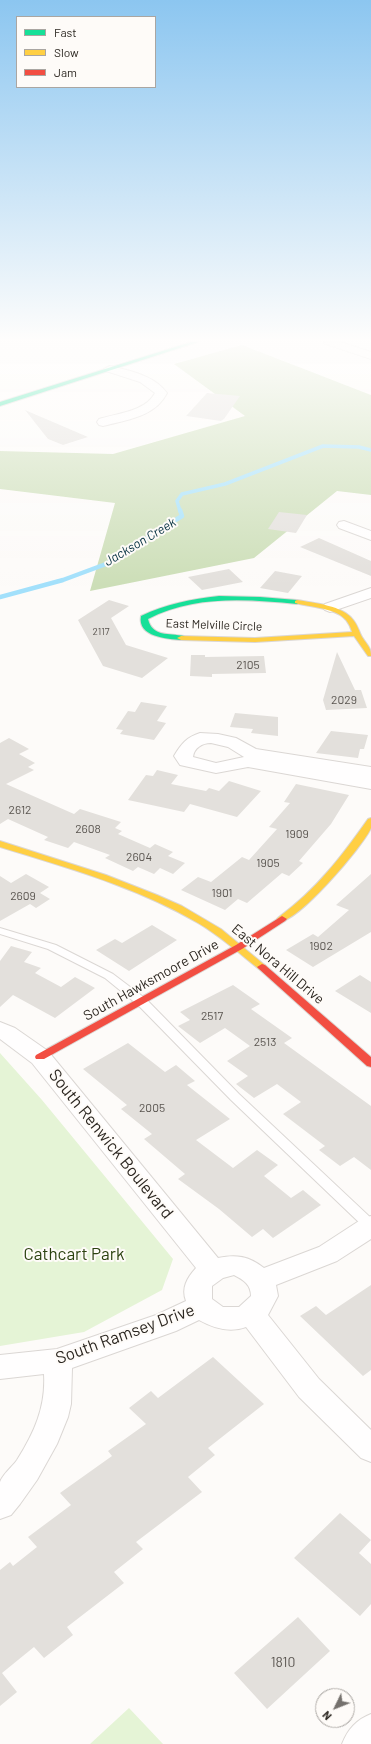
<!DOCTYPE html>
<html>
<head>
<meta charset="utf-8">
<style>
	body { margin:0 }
	#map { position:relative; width:371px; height:1744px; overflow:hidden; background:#fdfbf9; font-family:Barlow,sans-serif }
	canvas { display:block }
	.legend { position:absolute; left:16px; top:16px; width:140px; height:72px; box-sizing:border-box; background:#fefbf8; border:1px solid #aaa6a2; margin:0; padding:5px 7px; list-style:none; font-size:12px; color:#2c2721 }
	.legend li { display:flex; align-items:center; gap:8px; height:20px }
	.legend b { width:20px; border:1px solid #aaa6a2 }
	.north { position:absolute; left:315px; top:1688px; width:40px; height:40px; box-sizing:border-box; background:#fefbf8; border:1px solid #aaa6a2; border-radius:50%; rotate:227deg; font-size:11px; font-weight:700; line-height:16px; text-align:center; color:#2c2721 }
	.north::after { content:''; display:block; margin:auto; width:14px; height:18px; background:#75716d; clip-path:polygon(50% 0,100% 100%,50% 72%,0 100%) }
</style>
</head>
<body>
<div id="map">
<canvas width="371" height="1744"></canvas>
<ul class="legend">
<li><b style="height:5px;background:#16e098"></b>Fast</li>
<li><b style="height:5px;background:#ffcf43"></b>Slow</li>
<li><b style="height:5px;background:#f24e42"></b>Jam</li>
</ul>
<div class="north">N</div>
</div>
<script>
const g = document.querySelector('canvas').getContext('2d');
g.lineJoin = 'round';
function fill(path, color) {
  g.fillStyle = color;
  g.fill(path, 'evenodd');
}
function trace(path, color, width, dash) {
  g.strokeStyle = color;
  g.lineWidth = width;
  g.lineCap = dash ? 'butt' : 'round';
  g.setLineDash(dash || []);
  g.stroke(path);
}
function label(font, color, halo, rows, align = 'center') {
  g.font = font + ' Barlow,sans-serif';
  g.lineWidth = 4;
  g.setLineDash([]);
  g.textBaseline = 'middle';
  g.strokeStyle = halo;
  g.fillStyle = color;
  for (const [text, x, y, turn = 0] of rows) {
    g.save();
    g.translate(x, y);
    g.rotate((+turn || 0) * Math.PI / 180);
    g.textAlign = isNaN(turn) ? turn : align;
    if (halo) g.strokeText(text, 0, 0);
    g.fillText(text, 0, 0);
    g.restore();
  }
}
fill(new Path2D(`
	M 0,1053 L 42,1100 L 173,1259 L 162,1290 L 84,1332 L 0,1346 Z
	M 129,1708 L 163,1744 L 90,1744 Z`), '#e5f4d6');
fill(new Path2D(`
	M 242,345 L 371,395 L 371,495 L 337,491 L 254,558 L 90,591 L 115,503 L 0,489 L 0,451 L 113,454 L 245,416 L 174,364 Z`), '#ccdeb7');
trace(new Path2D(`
	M 180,511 L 177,501 L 182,494 L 225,484 L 323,446 L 359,447 L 371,450`), '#a2e0fb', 3.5);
trace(new Path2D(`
	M 0,597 L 63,580 L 106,564 L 182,516 L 180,510`), '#a2e0fb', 4.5);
fill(new Path2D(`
	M 207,393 L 240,396 L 224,419 L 221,421 L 186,416 Z
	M 25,410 L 88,437 L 63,445 L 48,439 Z
	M 279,512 L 307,515 L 296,533 L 268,529 Z
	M 319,538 L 371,561 L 371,576 L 300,547 Z
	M 229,569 L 243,582 L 202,590 L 188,577 Z
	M 275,571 L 302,576 L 288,593 L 260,588 Z
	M 109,600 L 129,606 L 111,618 L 126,645 L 168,658 L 142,678 L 103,666 L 78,620 Z
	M 337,652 L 355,690 L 361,690 L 367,708 L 326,710 L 323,700 Z
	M 191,655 L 205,655 L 205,657 L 264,656 L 266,673 L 212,674 L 212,677 L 190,676 Z
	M 141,702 L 167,706 L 157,721 L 166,723 L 154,740 L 120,734 L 123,730 L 116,729 L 128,711 L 135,712 Z
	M 235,713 L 278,717 L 278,736 L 251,733 L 253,729 L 230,727 Z
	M 331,731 L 368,735 L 364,749 L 360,749 L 358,758 L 316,753 Z
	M 9,738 L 29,749 L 19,754 L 35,763 L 28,767 L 34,770 L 6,784 L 74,814 L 80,809 L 121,822 L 115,828 L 122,831 L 118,834 L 150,848 L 155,844 L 173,852 L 168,856 L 185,863 L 173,874 L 160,868 L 154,874 L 138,867 L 133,871 L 105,858 L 110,855 L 74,842 L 68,848 L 44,840 L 48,837 L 8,819 L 0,824 L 0,743 Z
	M 157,770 L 178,775 L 171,784 L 206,791 L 209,788 L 219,791 L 229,781 L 261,791 L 237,817 L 190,804 L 184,812 L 128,800 L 146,775 L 153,776 Z
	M 296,784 L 349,795 L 331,824 L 299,861 L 303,863 L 289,876 L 282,873 L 247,903 L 238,899 L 225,910 L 181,890 L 198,877 L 211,882 L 242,857 L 249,860 L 277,829 L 269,827 L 290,803 L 284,802 Z
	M 26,874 L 49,887 L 40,893 L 50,899 L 36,908 L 30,904 L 0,921 L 0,876 L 11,883 Z
	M 371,874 L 371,932 L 313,967 L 286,950 L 313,934 L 318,937 L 349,910 L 336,905 Z
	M 152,925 L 177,940 L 129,971 L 96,950 L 115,939 L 122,943 Z
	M 11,946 L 32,952 L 24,962 L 41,968 L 35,973 L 61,987 L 75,977 L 95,988 L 55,1018 L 13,995 L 0,1007 L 0,961 Z
	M 360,975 L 371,982 L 371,1013 L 335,991 Z
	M 233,985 L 260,1004 L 251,1009 L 292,1038 L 284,1043 L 371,1106 L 371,1170 L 354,1157 L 340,1166 L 319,1150 L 325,1146 L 283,1114 L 301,1102 L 277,1084 L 254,1098 L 236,1084 L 248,1076 L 227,1061 L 250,1046 L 225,1028 L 200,1043 L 178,1026 L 190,1020 L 180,1012 Z
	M 128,1043 L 165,1072 L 176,1065 L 195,1081 L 187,1085 L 230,1119 L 196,1140 L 233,1168 L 257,1150 L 278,1165 L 264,1176 L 291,1198 L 303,1190 L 321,1205 L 273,1238 L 263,1229 L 252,1237 L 219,1209 L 178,1179 L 185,1174 L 144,1139 L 152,1134 L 121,1109 L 127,1105 L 83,1069 Z
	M 371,1285 L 371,1370 L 363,1376 L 300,1316 L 316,1306 L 326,1315 Z
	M 213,1357 L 264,1404 L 208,1448 L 215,1455 L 188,1477 L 202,1492 L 136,1542 L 143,1549 L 114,1572 L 124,1583 L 67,1627 L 73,1635 L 44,1658 L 34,1647 L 2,1673 L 17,1692 L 0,1706 L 0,1570 L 10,1562 L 13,1566 L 37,1547 L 28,1537 L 71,1505 L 60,1493 L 112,1456 L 108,1451 L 146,1424 L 129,1408 L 151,1391 L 158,1398 Z
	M 340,1513 L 371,1540 L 359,1553 L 371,1564 L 371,1604 L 360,1616 L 294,1558 Z
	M 298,1617 L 330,1651 L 267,1709 L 234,1673 Z`), '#e3e0dc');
const lane = new Path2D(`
	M 0,928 L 56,945 L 113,974 L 146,999 L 239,1094 L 371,1218 L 371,1231 L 366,1229 L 231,1100 L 138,1005 L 105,978 L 48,949 L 0,934 Z`);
const street = new Path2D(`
	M 324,342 L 340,342 L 371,352 L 371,359 L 326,344 Z
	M 110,366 C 130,371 154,375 167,393 C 155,417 126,420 103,426 L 99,425 L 97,422 L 99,419 C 117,413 145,412 155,393 L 140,382 L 106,371 L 104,369 Z
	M 344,521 L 371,531 L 371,540 L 339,528 L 337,525 L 339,522 Z
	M 371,588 L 371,598 L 330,612 L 325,610 L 322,607 L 325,604 Z
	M 200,733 L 218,734 L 236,738 L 256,749 L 371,767 L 371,789 L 248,767 L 216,773 L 180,765 L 174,756 C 181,744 187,737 200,733 ZM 211,743 L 228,747 L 244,757 L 216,763 L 193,757 C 194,748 202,743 211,743 Z
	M 0,1022 L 15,1028 L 48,1051 L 218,1258 C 236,1254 249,1256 264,1268 L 319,1247 L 362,1219 L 371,1216 L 371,1239 L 337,1261 L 276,1285 L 278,1296 L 268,1315 L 319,1379 L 371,1430 L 371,1462 L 361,1458 L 299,1397 L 246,1327 C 230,1333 213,1328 199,1320 L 176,1331 L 72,1368 L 71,1404 L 68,1417 L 57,1444 L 37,1480 L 20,1504 L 11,1515 L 0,1519 C 0,1510 0,1489 0,1482 C 3,1474 12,1467 17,1460 C 34,1433 46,1407 44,1374 L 0,1379 L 0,1355 L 57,1349 L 156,1315 L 186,1301 C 181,1288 187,1278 196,1268 L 32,1063 L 0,1039 ZM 234,1275 C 244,1280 251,1285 251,1296 L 239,1307 L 223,1307 L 212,1299 L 212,1286 L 223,1278 Z
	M 371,1714 L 371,1744 L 342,1744 C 348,1729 356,1720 371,1714 Z`);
const fast = new Path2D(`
	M 191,342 L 198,342 L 0,406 L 0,402 Z
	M 219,596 L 260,597 L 297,600 L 300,602 L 297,604 C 247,599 194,595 148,619 C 152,637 169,633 184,636 L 185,638 L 181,640 C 168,639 137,637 141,616 C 166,604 191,599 219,596 Z`);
const slow = new Path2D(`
	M 297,600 C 313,603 344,605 354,621 C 358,626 359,632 362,637 C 367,645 371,647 371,656 L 368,656 L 354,636 L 255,642 L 181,640 L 177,638 L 181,636 L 255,638 L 352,632 C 351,628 349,624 346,620 C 336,608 310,607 295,603 L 295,601 Z
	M 371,818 C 371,821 371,825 371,828 C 364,845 296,925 279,921 L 277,919 L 279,917 C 316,890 342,856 368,819 Z
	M 0,841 L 106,875 L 157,895 L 182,906 L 221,929 L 267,967 L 262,970 L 259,969 C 239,953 220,936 198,923 C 137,887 68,868 0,847 Z`);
const jam = new Path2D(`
	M 282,916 L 287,919 L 285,921 L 242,949 L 44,1059 L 36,1059 L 35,1057 L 36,1055 L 236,945 Z
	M 262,964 L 265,965 L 371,1057 L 371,1067 L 367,1066 L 259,969 L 257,967 Z`);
trace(lane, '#dbd7d4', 2);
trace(street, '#dbd7d4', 2);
trace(fast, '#dbd7d4', 2);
trace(slow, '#dbd7d4', 2);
trace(jam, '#dbd7d4', 2);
fill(lane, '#fffefe');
fill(street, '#fffefe');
fill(fast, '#16e098');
fill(slow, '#ffcf43');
fill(jam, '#f24e42');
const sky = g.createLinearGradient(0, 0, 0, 586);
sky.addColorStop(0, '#8cc6f0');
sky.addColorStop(0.58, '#fefdfc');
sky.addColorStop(1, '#fefdfc00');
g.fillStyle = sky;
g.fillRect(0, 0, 371, 586);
label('10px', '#5a5550', null, [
	["2117",101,632]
]);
label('12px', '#2c2721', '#fefbf8', [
	["East Melville Circle",214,625,2]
]);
label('12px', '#5a5550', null, [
	["2105",248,665],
	["2029",344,700],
	["2612",20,810],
	["2608",88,829],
	["1909",297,834],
	["2604",139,857],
	["1905",268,863],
	["1901",222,893],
	["2609",23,896],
	["1902",321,946],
	["2517",212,1016],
	["2513",265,1042],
	["2005",152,1108]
]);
label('italic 13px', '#043040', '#fefbf8', [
	["Jackson Creek",140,542,-31]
]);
label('14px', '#2c2721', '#fefbf8', [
	["East Nora Hill Drive",278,964,40],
	["South Hawksmoore Drive",151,980,-29]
]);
label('14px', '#5a5550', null, [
	["1810",283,1662]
]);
label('17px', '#2c2721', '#fefbf8', [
	["South Renwick Boulevard",111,1144,51],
	["South Ramsey Drive",125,1334,-20]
]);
label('17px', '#2b4210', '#fefbf8', [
	["Cathcart Park",74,1254]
]);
</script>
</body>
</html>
